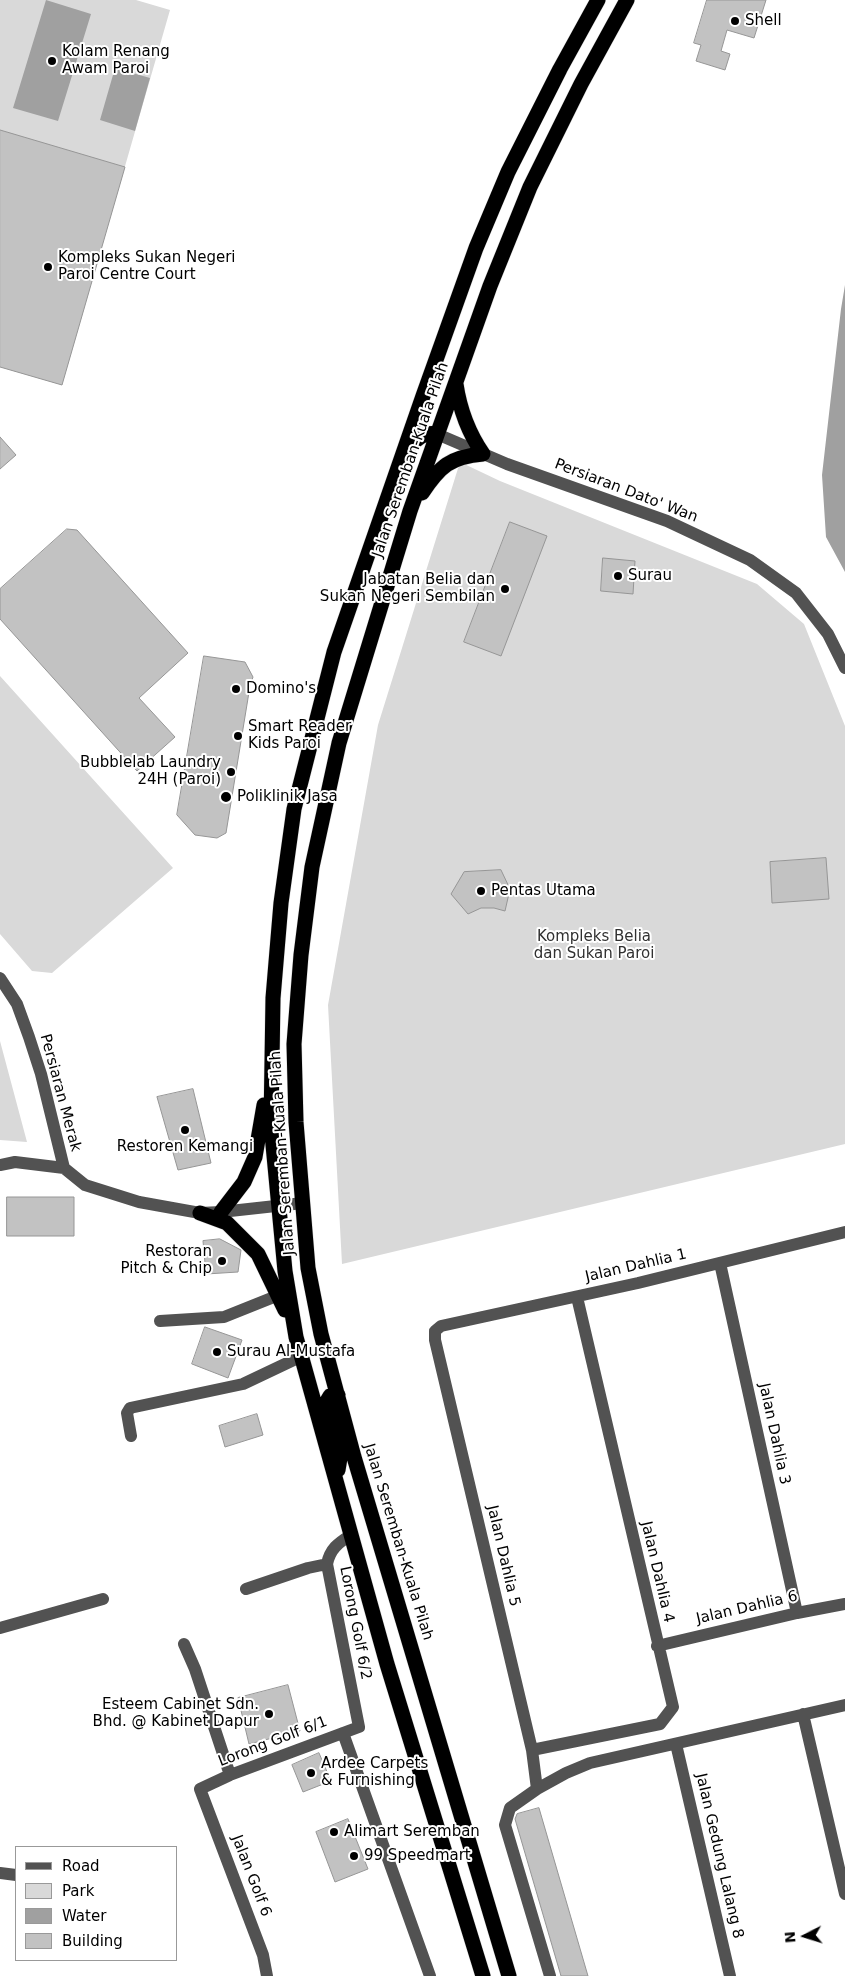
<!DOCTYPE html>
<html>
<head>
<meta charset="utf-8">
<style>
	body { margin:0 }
	#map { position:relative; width:845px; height:1976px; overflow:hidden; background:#fff; font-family:"DejaVu Sans",sans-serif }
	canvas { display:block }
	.legend { position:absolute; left:15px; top:1846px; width:162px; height:115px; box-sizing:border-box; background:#fff; border:1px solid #999; margin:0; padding:6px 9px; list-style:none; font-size:15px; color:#000 }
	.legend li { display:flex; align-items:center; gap:10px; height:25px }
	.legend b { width:25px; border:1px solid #999 }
	.north { position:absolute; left:780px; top:1911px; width:50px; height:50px; -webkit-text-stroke:4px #fff; paint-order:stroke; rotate:265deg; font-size:14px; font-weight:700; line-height:20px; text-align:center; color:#000 }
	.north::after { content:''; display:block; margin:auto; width:18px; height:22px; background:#000; clip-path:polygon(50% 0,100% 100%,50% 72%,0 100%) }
</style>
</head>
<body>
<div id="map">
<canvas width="845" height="1976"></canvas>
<ul class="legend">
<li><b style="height:6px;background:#525252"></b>Road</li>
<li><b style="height:14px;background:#d9d9d9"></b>Park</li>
<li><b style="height:14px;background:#a0a0a0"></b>Water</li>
<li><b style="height:14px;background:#c2c2c2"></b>Building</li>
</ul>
<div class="north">N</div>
</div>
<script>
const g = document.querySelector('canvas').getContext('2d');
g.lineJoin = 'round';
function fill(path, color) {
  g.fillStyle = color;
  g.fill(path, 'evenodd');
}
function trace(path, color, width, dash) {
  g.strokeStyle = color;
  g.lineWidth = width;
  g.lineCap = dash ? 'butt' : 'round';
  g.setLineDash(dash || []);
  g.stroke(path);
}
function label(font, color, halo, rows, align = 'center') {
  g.font = font + ' "DejaVu Sans",sans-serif';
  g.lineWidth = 4;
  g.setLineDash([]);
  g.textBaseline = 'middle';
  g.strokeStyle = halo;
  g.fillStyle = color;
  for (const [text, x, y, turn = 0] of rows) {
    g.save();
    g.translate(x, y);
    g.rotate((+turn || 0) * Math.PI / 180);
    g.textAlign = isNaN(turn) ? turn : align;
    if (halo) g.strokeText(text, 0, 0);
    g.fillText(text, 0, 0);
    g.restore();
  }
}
fill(new Path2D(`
	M 0,0 L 136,0 L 170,10 L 62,385 L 0,367 Z
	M 460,462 L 500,481 L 757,584 L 804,624 L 845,726 L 845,1144 L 342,1264 L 328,1005 L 378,725 Z
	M 0,676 L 173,868 L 52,973 L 32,971 L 0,934 Z
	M 0,1041 L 27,1142 L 0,1140 Z`), '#d9d9d9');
fill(new Path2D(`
	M 46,0 L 91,14 L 58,121 L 13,108 Z
	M 115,68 L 150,78 L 135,131 L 100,120 Z
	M 845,285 L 845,572 L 826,537 L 822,475 L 841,309 Z`), '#a0a0a0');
const building = new Path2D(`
	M 707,0 L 766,0 L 754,38 L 727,30 L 721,51 L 730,54 L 725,70 L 696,61 L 701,45 L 694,43 Z
	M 0,130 L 125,167 L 62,385 L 0,367 Z
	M 0,437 L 16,455 L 0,469 Z
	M 510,522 L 547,536 L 501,656 L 464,642 Z
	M 67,529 L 77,530 L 188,653 L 139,698 L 175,737 L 137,771 L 0,619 L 0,589 Z
	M 603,558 L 635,561 L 633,594 L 601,591 Z
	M 204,656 L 245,662 L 253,677 L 250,686 L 226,833 L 217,838 L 195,835 L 177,815 Z
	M 826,858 L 829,899 L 772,903 L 770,862 Z
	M 501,870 L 510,889 L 505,911 L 494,908 L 481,908 L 468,914 L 451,894 L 464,872 Z
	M 193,1089 L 211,1163 L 178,1170 L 157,1097 Z
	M 7,1197 L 74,1197 L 74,1236 L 7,1236 Z
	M 220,1239 L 241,1250 L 238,1272 L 206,1274 L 203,1241 Z
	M 205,1327 L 242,1340 L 228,1378 L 192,1364 Z
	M 257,1414 L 263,1435 L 225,1447 L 219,1426 Z
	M 288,1685 L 300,1731 L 249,1744 L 238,1698 Z
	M 319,1753 L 331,1781 L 303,1792 L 292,1765 Z
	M 539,1808 L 588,1976 L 561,1976 L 515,1819 L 517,1814 Z
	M 348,1819 L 368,1869 L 335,1882 L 316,1832 Z`);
fill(building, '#c2c2c2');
trace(building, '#969696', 1);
const highway = new Path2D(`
	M 406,450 C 415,441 423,431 437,434
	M 422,493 C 440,466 450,457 483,454 C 468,432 460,411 456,384
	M 221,1212 L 244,1182 L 255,1157 L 264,1105
	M 200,1213 L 227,1223 L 258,1254 L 285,1310
	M 338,1395 L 330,1396 L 327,1401 L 340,1458 L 338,1470
	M 483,1976 L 387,1664 L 296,1337 L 285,1271 L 271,1124 L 273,998 L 281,903 L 294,809 L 334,652 L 423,396 L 476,248 L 508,172 L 560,69 L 598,0
	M 509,1976 L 354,1457 L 321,1334 L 308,1268 L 296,1122 L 294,1044 L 301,955 L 312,867 L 339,743 L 410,511 L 490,286 L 530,187 L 581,84 L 627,0`);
trace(highway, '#dbdbdb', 16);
trace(new Path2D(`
	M 437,434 L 507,464 L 667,521 L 750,560 L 796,593 L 828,634 L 845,668
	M 0,978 L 17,1004 L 29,1037 L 41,1074 L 64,1168 L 85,1185 L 139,1202 L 200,1213 L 221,1212 L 303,1203
	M 0,1165 L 15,1162 L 64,1168
	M 720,1263 L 797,1613
	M 160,1321 L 224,1317 L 279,1295
	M 131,1436 L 127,1413 L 130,1408 L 243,1384 L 302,1356
	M 246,1589 L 308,1568 L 327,1564
	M 0,1628 L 103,1599
	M 184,1644 L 195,1669 L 230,1775
	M 657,1646 L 797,1613 L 845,1604
	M 803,1714 L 845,1894
	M 343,1733 L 430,1976
	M 676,1744 L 730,1976
	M 532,1750 L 660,1724 L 673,1707 L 577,1297
	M 537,1789 L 532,1750 L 435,1340 L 435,1331 L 441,1326 L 638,1283 L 845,1232
	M 0,1873 L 16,1875
	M 267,1976 L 263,1955 L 200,1789 L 230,1775 L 359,1727 L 327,1564 C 330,1549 338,1543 351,1535
	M 550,1976 L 505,1825 L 510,1808 L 537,1789 L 566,1773 L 590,1763 L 845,1705`), '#525252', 12);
trace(highway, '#000', 15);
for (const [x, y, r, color] of [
	[735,21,5,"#000"],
	[52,61,5,"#000"],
	[48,267,5,"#000"],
	[618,576,5,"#000"],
	[505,589,5,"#000"],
	[236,689,5,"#000"],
	[238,736,5,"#000"],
	[231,772,5,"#000"],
	[226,797,6,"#000"],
	[481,891,5,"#000"],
	[185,1130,5,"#000"],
	[222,1261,5,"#000"],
	[217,1352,5,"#000"],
	[269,1714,5,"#000"],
	[311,1773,5,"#000"],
	[334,1832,5,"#000"],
	[354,1856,5,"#000"]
]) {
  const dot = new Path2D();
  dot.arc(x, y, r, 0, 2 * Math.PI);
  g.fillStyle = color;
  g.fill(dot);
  trace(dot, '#fff', 2);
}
label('15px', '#000', '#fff', [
	["Shell",745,21],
	["Kolam Renang",62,52],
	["Awam Paroi",62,69],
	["Kompleks Sukan Negeri",58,258],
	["Paroi Centre Court",58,275],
	["Surau",628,576],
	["Jabatan Belia dan",495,580,"right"],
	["Sukan Negeri Sembilan",495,597,"right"],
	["Domino's",246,689],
	["Smart Reader",248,727],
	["Kids Paroi",248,744],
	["Bubblelab Laundry",221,763,"right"],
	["24H (Paroi)",221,780,"right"],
	["Poliklinik Jasa",237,797],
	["Pentas Utama",491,891],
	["Restoren Kemangi",185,1147,"center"],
	["Restoran",212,1252,"right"],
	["Pitch & Chip",212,1269,"right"],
	["Surau Al-Mustafa",227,1352],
	["Esteem Cabinet Sdn.",259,1705,"right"],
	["Bhd. @ Kabinet Dapur",259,1722,"right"],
	["Ardee Carpets",321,1764],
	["& Furnishing",321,1781],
	["Alimart Seremban",344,1832],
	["99 Speedmart",364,1856]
], 'left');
label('15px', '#000', '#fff', [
	["Jalan Seremban-Kuala Pilah",411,460,-71],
	["Persiaran Dato' Wan",626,491,21],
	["Persiaran Merak",60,1093,75],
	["Jalan Seremban-Kuala Pilah",283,1153,-94],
	["Jalan Dahlia 1",636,1266,-13],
	["Jalan Dahlia 3",774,1434,78],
	["Jalan Seremban-Kuala Pilah",398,1542,73],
	["Jalan Dahlia 5",503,1556,77],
	["Jalan Dahlia 4",657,1572,77],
	["Jalan Dahlia 6",747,1608,-13],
	["Lorong Golf 6/2",355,1623,79],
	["Lorong Golf 6/1",273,1742,-21],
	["Jalan Gedung Lalang 8",719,1856,77],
	["Jalan Golf 6",251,1876,69]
]);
label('15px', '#303030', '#fff', [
	["Kompleks Belia",594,937],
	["dan Sukan Paroi",594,954]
]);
</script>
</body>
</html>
